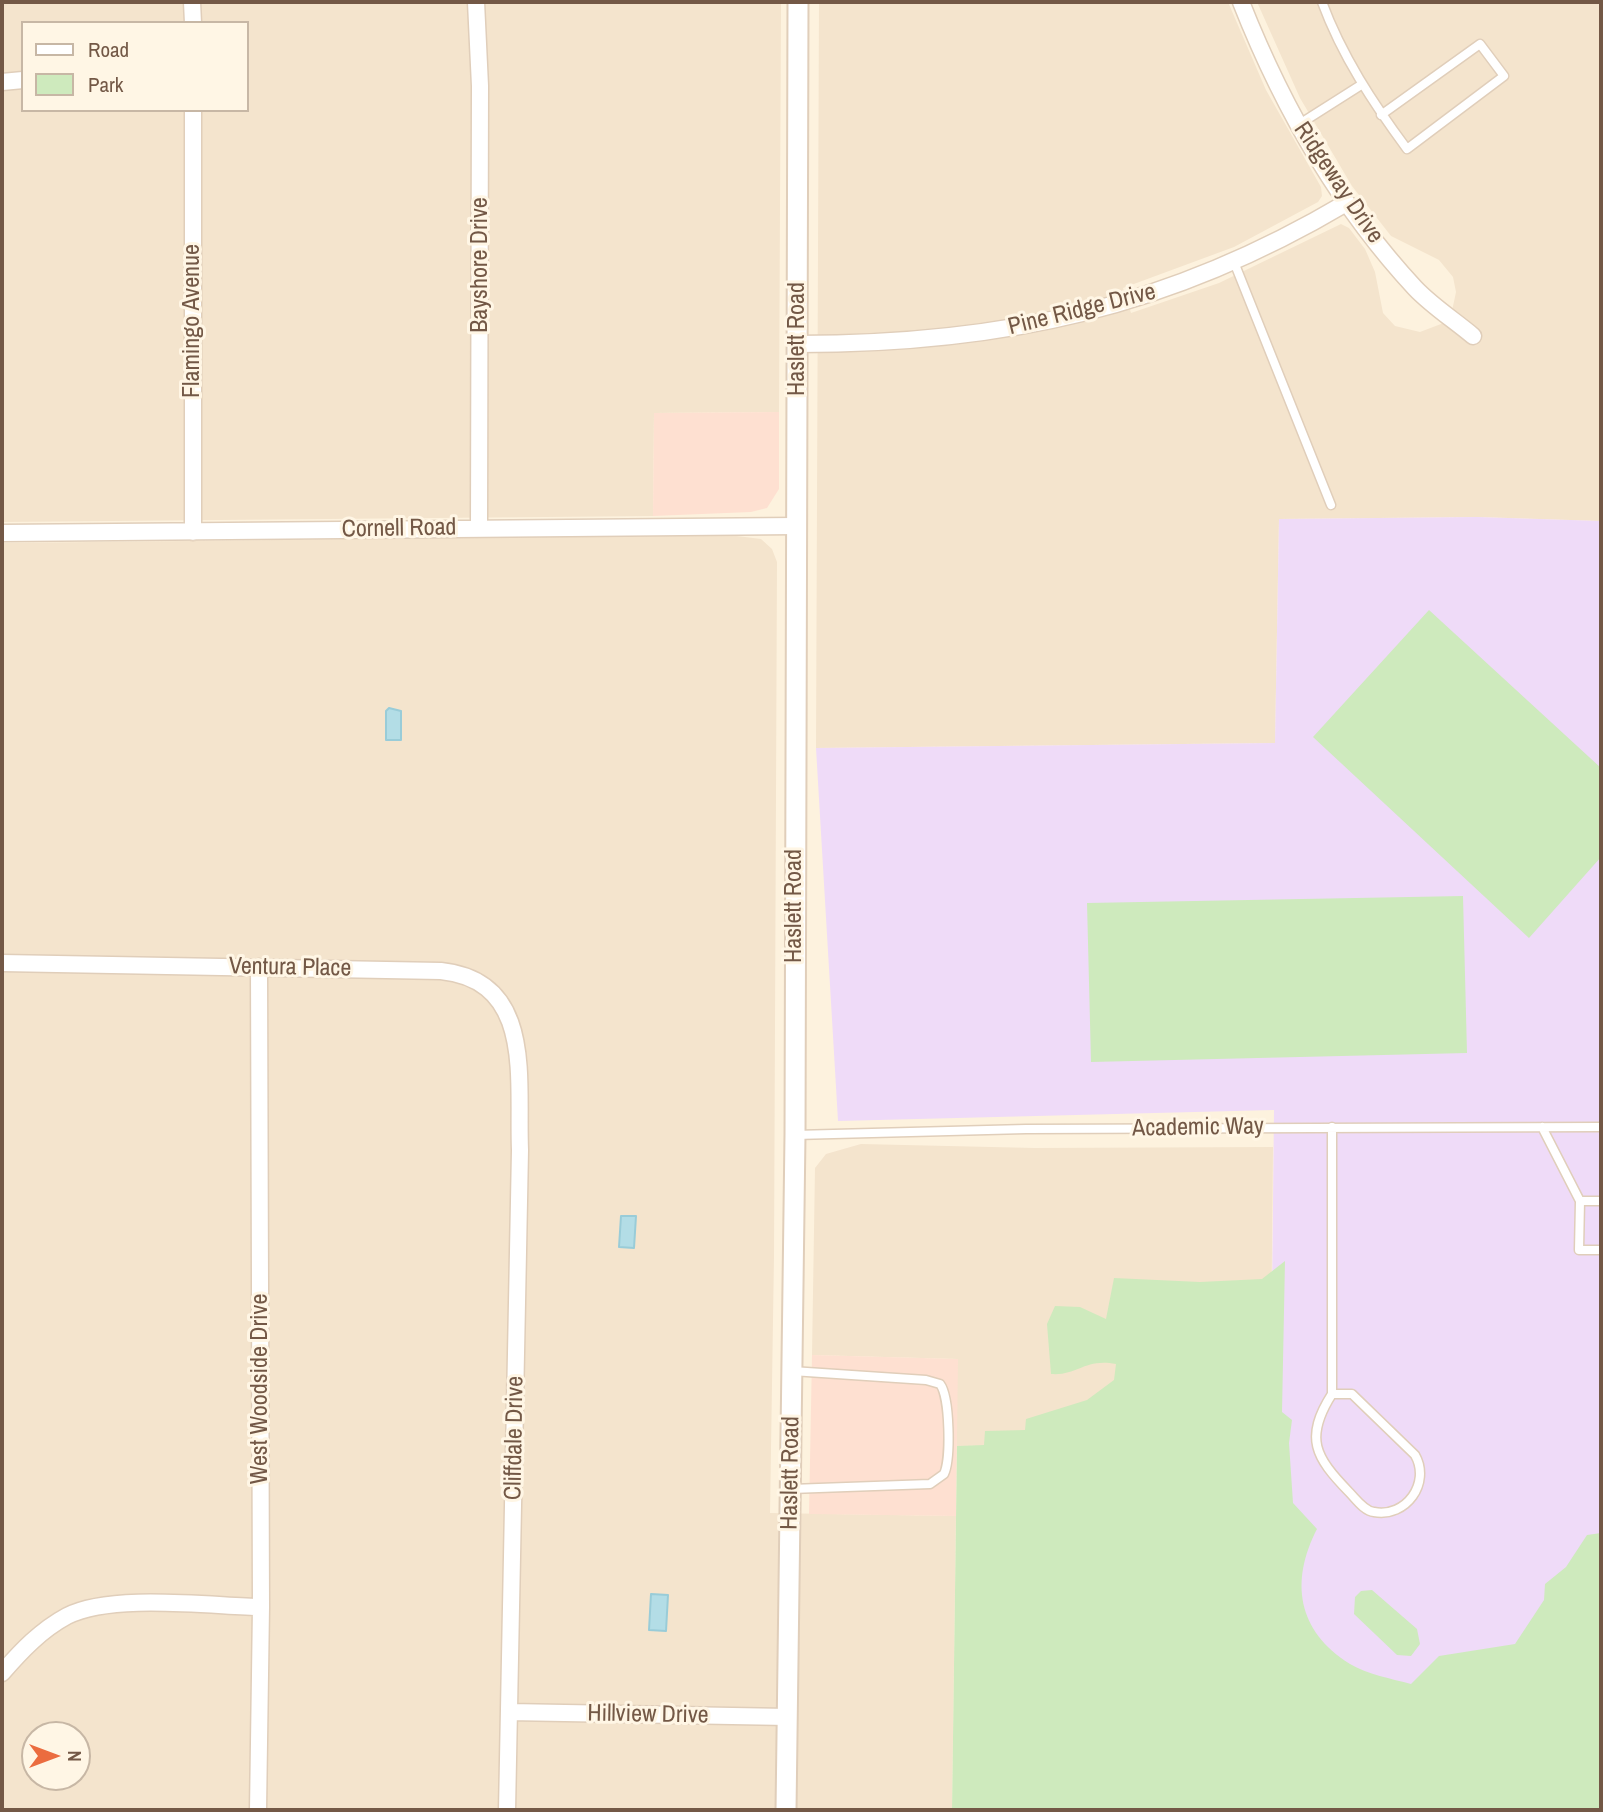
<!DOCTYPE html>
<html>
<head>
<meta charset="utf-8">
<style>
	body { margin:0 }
	#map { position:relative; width:1603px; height:1812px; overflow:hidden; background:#fdf2de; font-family:"Archivo Narrow",sans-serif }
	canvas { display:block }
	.frame { position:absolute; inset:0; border:4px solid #735846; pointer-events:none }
	.legend { position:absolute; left:21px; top:21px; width:228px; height:91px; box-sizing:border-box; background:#fff6e5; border:2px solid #c7b7a5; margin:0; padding:9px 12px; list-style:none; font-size:21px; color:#735846 }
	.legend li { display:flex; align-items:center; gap:14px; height:35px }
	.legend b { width:35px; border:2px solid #c7b7a5 }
	.north { position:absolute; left:21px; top:1721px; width:70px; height:70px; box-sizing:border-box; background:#fff6e5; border:2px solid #c7b7a5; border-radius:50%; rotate:90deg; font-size:19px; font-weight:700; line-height:28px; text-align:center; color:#735846 }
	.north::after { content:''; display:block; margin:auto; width:24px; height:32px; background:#eb6c3f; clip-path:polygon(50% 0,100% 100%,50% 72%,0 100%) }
</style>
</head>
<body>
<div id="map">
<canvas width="1603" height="1812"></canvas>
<div class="frame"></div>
<ul class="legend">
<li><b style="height:9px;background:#fff"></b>Road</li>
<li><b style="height:19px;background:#ceeabd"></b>Park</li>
</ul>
<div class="north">N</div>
</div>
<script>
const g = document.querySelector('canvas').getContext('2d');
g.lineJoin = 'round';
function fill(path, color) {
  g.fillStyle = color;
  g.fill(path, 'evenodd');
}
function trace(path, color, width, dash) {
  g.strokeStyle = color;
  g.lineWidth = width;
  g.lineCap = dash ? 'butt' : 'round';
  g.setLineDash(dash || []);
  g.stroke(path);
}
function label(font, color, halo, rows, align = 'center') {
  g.font = font + ' "Archivo Narrow",sans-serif';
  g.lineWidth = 6;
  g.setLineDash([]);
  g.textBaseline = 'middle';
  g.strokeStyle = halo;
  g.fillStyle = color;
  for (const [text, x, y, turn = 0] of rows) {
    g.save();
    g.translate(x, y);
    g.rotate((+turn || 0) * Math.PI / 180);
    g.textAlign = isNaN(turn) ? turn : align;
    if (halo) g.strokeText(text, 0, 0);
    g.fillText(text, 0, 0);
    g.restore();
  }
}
fill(new Path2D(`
	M 2,2 L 781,2 L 779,412 L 654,413 L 653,516 L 2,522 ZM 23,23 L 247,23 L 247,110 L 23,110 Z
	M 819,2 L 1228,2 L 1266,90 L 1321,187 L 1322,196 L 1318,202 L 1234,247 L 1123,288 L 1131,313 L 1219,283 L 1341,224 L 1349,228 L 1365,249 L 1375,272 L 1383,313 L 1395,326 L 1420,332 L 1441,324 L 1452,311 L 1456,292 L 1453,277 L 1439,260 L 1391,236 L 1352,186 L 1300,98 L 1257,2 L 1601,2 L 1601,521 L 1477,517 L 1279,519 L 1275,743 L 816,748 Z
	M 729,535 L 761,539 L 772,549 L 777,562 L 774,1256 L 770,1513 L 956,1516 L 952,1810 L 2,1810 L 2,543 ZM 35,1735 L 77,1735 L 77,1777 L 35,1777 Z
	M 861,1144 L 1035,1148 L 1273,1147 L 1270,1444 L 957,1446 L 957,1359 L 812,1355 L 815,1168 L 826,1154 Z`), '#f4e4cd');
fill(new Path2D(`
	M 779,412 L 779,489 L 767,508 L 751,512 L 653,516 L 654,413 Z
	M 812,1355 L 958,1359 L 956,1516 L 809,1514 Z`), '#fee0d1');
fill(new Path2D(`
	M 1477,517 L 1601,521 L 1601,1564 L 1541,1695 L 1311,1701 L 1268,1669 L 1274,1110 L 838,1121 L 816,748 L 1275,743 L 1279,519 Z`), '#efdbf8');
fill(new Path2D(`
	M 1429,610 L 1601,768 L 1601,857 L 1529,938 L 1313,737 Z
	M 1463,896 L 1467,1053 L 1091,1062 L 1087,903 Z
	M 1285,1261 L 1282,1412 L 1292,1420 L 1289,1443 L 1293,1503 L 1317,1529 C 1290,1581 1297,1631 1350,1664 C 1367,1674 1392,1679 1411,1684 L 1439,1656 L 1515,1644 L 1544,1600 L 1545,1584 L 1566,1567 L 1587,1535 L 1601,1533 L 1601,1810 L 952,1810 L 957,1446 L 984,1445 L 985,1431 L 1025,1430 L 1026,1419 L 1087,1400 L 1114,1380 L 1116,1364 C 1084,1358 1078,1376 1051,1374 L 1047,1324 L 1055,1306 L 1080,1307 L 1106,1319 L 1114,1278 L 1200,1282 L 1262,1279 Z
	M 1372,1590 L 1417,1629 L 1420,1644 L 1411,1656 L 1397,1655 L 1354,1614 L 1355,1597 L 1361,1591 Z`), '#ceeabd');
const water = new Path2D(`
	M 389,708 L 401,711 L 401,740 L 386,740 L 386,711 Z
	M 621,1216 L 636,1216 L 634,1248 L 619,1247 Z
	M 651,1594 L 668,1595 L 666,1631 L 649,1630 Z`);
fill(water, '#b3dde6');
trace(water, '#99ccd8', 2);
const service = new Path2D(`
	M 1322,2 C 1342,56 1373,103 1407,149 L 1504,76 L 1480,44 L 1381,115
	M 1298,125 L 1361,85
	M 1234,262 L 1331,505
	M 1332,1127 L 1332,1394 C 1304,1438 1315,1457 1349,1492 C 1356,1499 1364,1511 1374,1512 C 1406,1518 1431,1483 1415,1455 L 1352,1394 L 1332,1394
	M 1542,1127 L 1580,1201 L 1579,1250 L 1601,1250
	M 795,1135 L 1026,1129 L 1601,1127
	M 1580,1201 L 1601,1201
	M 791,1489 L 930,1484 L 944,1474 C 951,1459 950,1397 940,1384 L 926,1380 L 792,1371`);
const minor = new Path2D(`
	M 192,2 L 193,23
	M 476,2 L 480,86 L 479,528
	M 1241,2 C 1282,106 1339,206 1415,288 C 1432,306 1454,320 1473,336
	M 2,82 L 23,80
	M 798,344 C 1003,344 1169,308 1346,203
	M 193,532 L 193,110
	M 2,533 L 796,526
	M 2,963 L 441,971 C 535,981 517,1079 520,1150 L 507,1810
	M 2,1673 C 21,1651 41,1630 67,1616 C 111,1593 211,1606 261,1607
	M 509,1712 L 788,1717
	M 258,1810 L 261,1607 L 259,967`);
const tertiary = new Path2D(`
	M 786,1810 L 795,1135 L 798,2`);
trace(service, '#e0ceba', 11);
trace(minor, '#e0ceba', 19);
trace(tertiary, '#e0ceba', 23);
trace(service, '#fff', 8);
trace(minor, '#fff', 16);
trace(tertiary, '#fff', 19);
label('24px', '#735846', '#fff6e5', [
	["Ridgeway Drive",1338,183,56],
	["Bayshore Drive",481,265,-90],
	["Pine Ridge Drive",1082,310,-14],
	["Flamingo Avenue",193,321,-90],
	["Haslett Road",798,339,-90],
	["Cornell Road",399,529,-1],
	["Haslett Road",795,906,-90],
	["Ventura Place",290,968,1],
	["Academic Way",1198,1128,-1],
	["West Woodside Drive",261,1389,-90],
	["Cliffdale Drive",515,1438,-89],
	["Haslett Road",791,1473,-89],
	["Hillview Drive",648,1715,1]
]);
</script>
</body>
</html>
